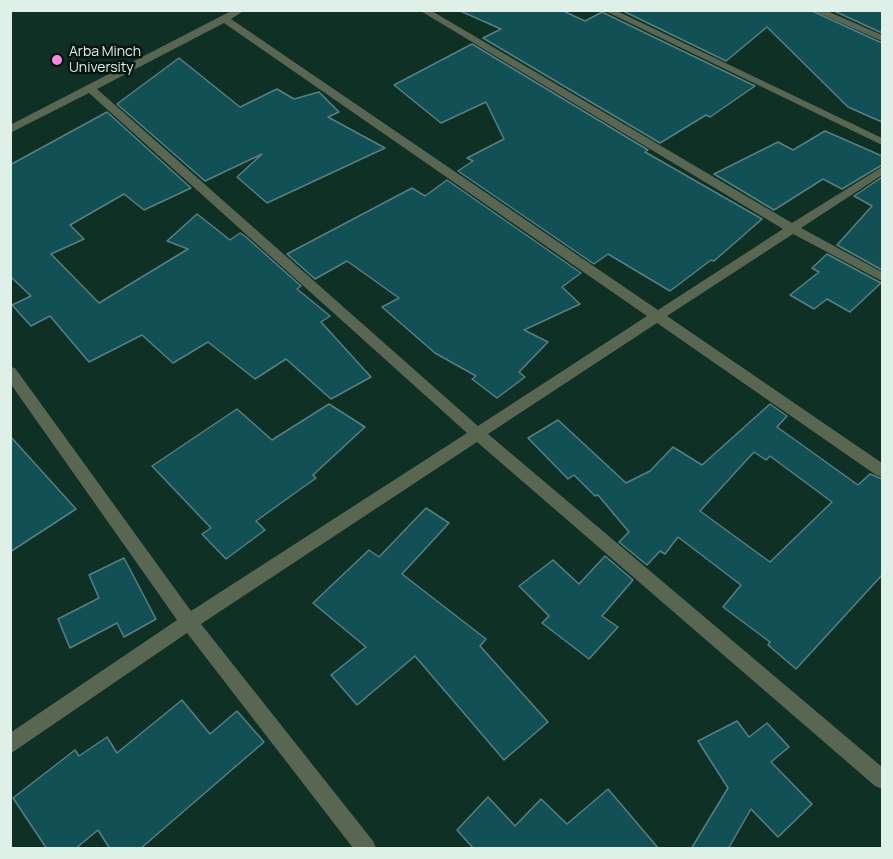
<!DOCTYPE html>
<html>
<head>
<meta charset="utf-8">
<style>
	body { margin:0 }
	#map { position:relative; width:893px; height:859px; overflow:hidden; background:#0e3025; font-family:Manrope,sans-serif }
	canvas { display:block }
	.frame { position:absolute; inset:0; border:12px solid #def0e8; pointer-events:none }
</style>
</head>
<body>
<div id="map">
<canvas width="893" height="859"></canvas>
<div class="frame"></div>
</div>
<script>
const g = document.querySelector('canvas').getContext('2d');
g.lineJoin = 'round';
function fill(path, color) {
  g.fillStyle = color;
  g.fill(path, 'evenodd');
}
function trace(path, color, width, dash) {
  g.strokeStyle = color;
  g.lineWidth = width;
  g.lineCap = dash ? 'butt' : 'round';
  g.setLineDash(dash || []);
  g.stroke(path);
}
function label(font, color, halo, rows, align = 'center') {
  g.font = font + ' Manrope,sans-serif';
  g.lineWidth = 5;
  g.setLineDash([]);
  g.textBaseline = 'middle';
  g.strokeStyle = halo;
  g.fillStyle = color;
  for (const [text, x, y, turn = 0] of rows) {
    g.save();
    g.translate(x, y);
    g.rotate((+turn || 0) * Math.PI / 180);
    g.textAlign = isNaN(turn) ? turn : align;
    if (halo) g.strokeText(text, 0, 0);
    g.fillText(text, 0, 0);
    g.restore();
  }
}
const building = new Path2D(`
	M 458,10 L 561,10 L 585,21 L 602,12 L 755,86 L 710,117 L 706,115 L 660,143 L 483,38 L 501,29 Z
	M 621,10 L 810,10 L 882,43 L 882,122 L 848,107 L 767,27 L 726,61 Z
	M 832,10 L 882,10 L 882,33 Z
	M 472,44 L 648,150 L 645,152 L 762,219 L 714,261 L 711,260 L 670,291 L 608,254 L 594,264 L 458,171 L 473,161 L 467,158 L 504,139 L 486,102 L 441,123 L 394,85 Z
	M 179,58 L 240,107 L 277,89 L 294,99 L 319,92 L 339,112 L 328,117 L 385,148 L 267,203 L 237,177 L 262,154 L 205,181 L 117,104 Z
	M 107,112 L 191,188 L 144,210 L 124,194 L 70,225 L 84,239 L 51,254 L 99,303 L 188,249 L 167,241 L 197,214 L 230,240 L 240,233 L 246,237 L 301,286 L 297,289 L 330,316 L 321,322 L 371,377 L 331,399 L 286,359 L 255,379 L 208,342 L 173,363 L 142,335 L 89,362 L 50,316 L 31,326 L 12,305 L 31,296 L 10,276 L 10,165 Z
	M 825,131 L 882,156 L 882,165 L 842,189 L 823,179 L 774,210 L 714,174 L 778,142 L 793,150 Z
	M 882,177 L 882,270 L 837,245 L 872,206 L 854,196 Z
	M 447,180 L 581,273 L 562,287 L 580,304 L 524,330 L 548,342 L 519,372 L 525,377 L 497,398 L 472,379 L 476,376 L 435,353 L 382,307 L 399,298 L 347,261 L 315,279 L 287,254 L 412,188 L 425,196 Z
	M 827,254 L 881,283 L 850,312 L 827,299 L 814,309 L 790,295 L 819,272 L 812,268 Z
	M 329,404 L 365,427 L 313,475 L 316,478 L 256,521 L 265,530 L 226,559 L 202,534 L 211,528 L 152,466 L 237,409 L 272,440 Z
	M 770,404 L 787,416 L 777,427 L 858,485 L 870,474 L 882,479 L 882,575 L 796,669 L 768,645 L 770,642 L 723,607 L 741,585 L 678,537 L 665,554 L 660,551 L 647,565 L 619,542 L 629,532 L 598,495 L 595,496 L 574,475 L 568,479 L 528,438 L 558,420 L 626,483 L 650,471 L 673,447 L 702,465 ZM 754,452 L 766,460 L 770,456 L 832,502 L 770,562 L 700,511 Z
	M 10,436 L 76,509 L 10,552 Z
	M 426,508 L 449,523 L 402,574 L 486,639 L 480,646 L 548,722 L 504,760 L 415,656 L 357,705 L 331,675 L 366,647 L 313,603 L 369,550 L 379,557 Z
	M 605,556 L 633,580 L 602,616 L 618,627 L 589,659 L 542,623 L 549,616 L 519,586 L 553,560 L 579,584 Z
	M 124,558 L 156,619 L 124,637 L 117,623 L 70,648 L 58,619 L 99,598 L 89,575 Z
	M 182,700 L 210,734 L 237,711 L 264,742 L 140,849 L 110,849 L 98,830 L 75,849 L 47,849 L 13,798 L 75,750 L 79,756 L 107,737 L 117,753 Z
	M 737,721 L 749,737 L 767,723 L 789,747 L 771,762 L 812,804 L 778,837 L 751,809 L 728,849 L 691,849 L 728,788 L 698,741 Z
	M 608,789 L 659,849 L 474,849 L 457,830 L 488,797 L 515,826 L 541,799 L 567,824 Z`);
fill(building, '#115054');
trace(building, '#588083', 1.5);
fill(new Path2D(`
	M 233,10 L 245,10 L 231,19 L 658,310 L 783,229 L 419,10 L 430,10 L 792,223 L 882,167 L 882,175 L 801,228 L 882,272 L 882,281 L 793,234 L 667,316 L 882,463 L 882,477 L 876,475 L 657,323 L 488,434 L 882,767 L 882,789 L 875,786 L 477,442 L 201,624 L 373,841 L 376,848 L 353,848 L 187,633 L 10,754 L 10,733 L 177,620 L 10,383 L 10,367 L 15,368 L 191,611 L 467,433 L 89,93 L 10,133 L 10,125 ZM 224,23 L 647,316 L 478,426 L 97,89 Z
	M 603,10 L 615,10 L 882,138 L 882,145 Z
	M 812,10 L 825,10 L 882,35 L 882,41 Z`), '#596652');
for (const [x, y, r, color] of [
	[57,60,6,"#fc86e4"]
]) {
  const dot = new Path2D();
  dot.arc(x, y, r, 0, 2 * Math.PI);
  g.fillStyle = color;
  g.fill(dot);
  trace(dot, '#071510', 2);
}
label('14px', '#def0e8', '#071510', [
	["Arba Minch",69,52],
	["University",69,68]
], 'left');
</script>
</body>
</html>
